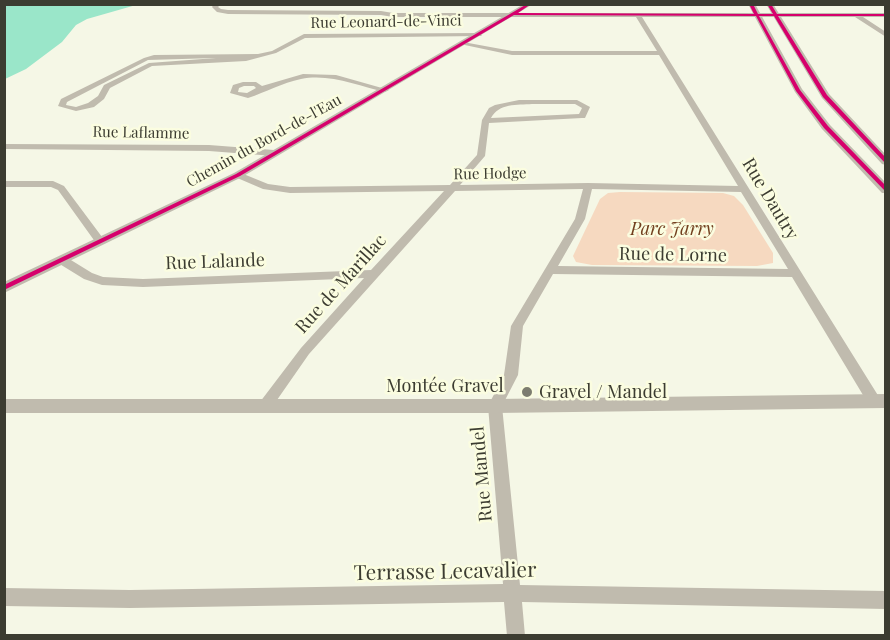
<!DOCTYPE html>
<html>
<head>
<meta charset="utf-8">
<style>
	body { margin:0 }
	#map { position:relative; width:890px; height:640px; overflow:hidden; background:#f5f7e6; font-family:"Playfair Display",serif }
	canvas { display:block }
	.frame { position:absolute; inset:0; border:6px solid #3c3c31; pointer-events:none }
</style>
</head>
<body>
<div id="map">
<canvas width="890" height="640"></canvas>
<div class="frame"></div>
</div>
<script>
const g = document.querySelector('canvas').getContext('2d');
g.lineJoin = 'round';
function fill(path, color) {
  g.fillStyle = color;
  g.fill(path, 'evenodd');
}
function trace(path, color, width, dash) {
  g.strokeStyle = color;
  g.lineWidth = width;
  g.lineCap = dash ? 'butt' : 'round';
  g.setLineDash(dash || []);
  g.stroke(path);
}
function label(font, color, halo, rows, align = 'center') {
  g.font = font + ' "Playfair Display",serif';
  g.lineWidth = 5;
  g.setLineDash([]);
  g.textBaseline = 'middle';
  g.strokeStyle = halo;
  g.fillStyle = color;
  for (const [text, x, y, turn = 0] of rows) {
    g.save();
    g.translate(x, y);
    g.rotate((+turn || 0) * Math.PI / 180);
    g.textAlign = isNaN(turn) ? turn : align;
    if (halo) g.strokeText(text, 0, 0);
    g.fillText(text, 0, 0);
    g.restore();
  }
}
fill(new Path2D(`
	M 620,192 L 723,193 L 734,196 L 743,205 L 773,253 L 773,263 L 757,266 L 592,265 L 576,262 L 573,256 L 600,199 L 608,193 Z`), '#f6d9c0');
fill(new Path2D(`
	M 4,5 L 5,4 L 136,5 L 87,19 L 76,25 L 62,42 L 26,69 L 5,79 Z`), '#9ae6c9');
fill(new Path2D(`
	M 214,4 L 221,4 L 218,7 L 221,9 L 228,10 L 381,11 L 393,13 L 886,13 L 886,17 L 863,17 L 886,32 L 886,37 L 855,17 L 642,17 L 879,397 L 881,401 L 879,405 L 874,407 L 869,405 L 792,277 L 553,274 L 523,326 L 518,375 L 502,406 L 520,585 L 886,591 L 886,609 L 522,602 L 525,636 L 507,636 L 504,602 L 130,608 L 4,606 L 4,588 L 130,590 L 503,584 L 488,406 L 504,375 L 511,326 L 575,219 L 583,189 L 455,191 L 309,354 L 270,410 L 265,412 L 260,410 L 258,406 L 260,402 L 301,348 L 364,278 L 143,287 L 102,285 L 84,279 L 58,263 L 57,260 L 58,257 L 66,257 L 92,273 L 103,277 L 143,279 L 371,270 L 444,191 L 290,193 L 263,189 L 235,177 L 235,173 L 241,173 L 268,184 L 290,187 L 450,185 L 477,155 L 482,120 L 489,108 L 495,105 L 519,100 L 577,100 L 590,107 L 585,118 L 582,118 L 489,123 L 485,156 L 460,185 L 588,183 L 738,186 L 659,55 L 512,55 L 460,44 L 463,42 L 512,51 L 657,51 L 636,17 L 393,17 L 381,15 L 228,14 L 217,12 L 212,7 ZM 532,104 L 575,104 L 582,108 L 579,114 L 491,118 C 499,103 517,105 532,104 ZM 592,189 L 741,192 L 788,269 L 558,266 L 585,219 Z
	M 479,33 L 482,35 L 481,36 L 305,38 L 276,53 L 246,61 L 152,66 L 110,88 L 104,99 L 94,107 L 76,111 L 58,106 L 61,99 L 144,58 L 154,55 L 258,54 L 272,51 L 304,34 ZM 216,58 L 149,63 L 104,85 L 98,96 L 88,103 L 76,107 L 66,105 L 67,102 L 148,60 Z
	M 303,74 L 336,75 L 389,90 L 385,92 C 359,86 329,73 301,79 C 282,83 266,92 248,98 L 230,93 L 233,85 L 243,82 L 256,82 L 262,86 ZM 244,86 L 254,86 L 256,88 L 247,93 L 238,92 L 239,88 Z
	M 4,144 L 209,145 L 274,150 L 278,153 L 274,156 L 209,151 L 6,149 Z
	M 4,181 L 53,181 L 64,186 L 105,241 L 104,243 L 96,243 L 58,190 L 51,187 L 4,187 Z`), '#c0bbae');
fill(new Path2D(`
	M 524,4 L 533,4 L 242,177 L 4,293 L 4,282 L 234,173 Z
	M 748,4 L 755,4 L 802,89 L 830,125 L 886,183 L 886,193 L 882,193 L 822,129 L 795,92 Z
	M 766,4 L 773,4 L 829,94 L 886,155 L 886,165 L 882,164 L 822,98 Z
	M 886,394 L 886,408 L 495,413 L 4,413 L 4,399 L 495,399 Z`), '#c0bbae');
fill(new Path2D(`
	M 527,4 L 531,4 L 518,13 L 754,14 L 749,4 L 753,4 L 758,14 L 773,14 L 767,4 L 771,4 L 777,14 L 886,14 L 886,16 L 778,16 L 827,95 L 886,158 L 886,164 L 823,97 L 774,16 L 759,16 L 800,90 L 828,126 L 886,186 L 886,192 L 824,128 L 796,91 L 756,16 L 514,15 L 240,176 L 4,290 L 4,285 L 236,174 Z`), '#d6006c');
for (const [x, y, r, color] of [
	[527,392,6,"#7d7d70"]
]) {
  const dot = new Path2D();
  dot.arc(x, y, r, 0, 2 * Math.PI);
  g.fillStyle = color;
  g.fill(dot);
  trace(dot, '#fbfde0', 2);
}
label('15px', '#3c3c31', '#fbfde0', [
	["Rue Leonard-de-Vinci",386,22,-1],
	["Rue Laflamme",141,133,1],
	["Chemin du Bord-de-l'Eau",264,141,-29],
	["Rue Hodge",490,174,-1]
]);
label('18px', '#3c3c31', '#fbfde0', [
	["Rue Dautry",770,199,59],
	["Rue de Lorne",673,255,1],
	["Rue Lalande",215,262,-2],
	["Rue de Marillac",341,284,-48],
	["Montée Gravel",445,386],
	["Rue Mandel",482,474,-95]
]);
label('italic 18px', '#723f1e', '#fbfde0', [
	["Parc Jarry",672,229]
]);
label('18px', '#3c3c31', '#fbfde0', [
	["Gravel / Mandel",539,392]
], 'left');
label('21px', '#3c3c31', '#fbfde0', [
	["Terrasse Lecavalier",445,572,-1]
]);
</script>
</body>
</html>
